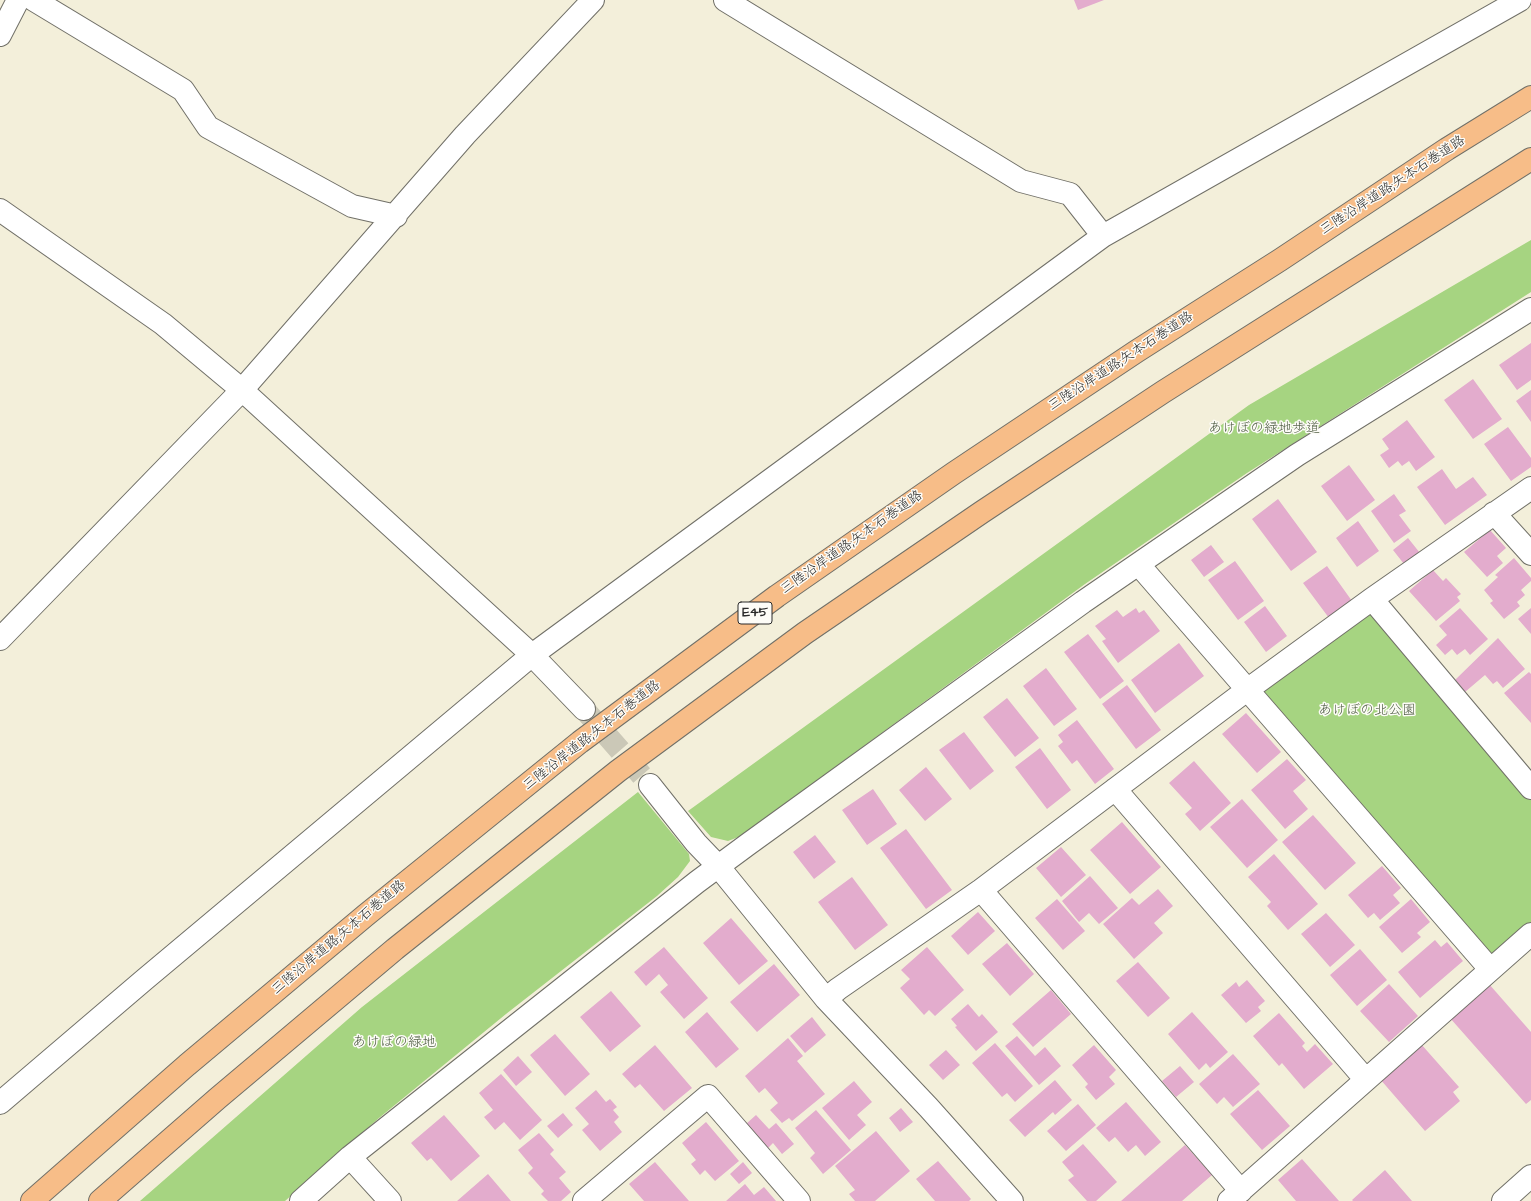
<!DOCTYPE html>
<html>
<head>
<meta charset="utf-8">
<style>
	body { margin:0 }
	canvas { display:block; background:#f3efda }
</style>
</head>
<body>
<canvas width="1531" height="1201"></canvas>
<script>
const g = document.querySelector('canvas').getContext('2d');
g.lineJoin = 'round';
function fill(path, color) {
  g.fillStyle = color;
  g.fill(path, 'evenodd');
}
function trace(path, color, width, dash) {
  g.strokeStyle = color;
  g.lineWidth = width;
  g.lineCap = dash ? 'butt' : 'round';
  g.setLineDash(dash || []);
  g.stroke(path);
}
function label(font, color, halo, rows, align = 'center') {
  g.font = font + ' "Architects Daughter","Klee One",sans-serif';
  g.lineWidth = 3;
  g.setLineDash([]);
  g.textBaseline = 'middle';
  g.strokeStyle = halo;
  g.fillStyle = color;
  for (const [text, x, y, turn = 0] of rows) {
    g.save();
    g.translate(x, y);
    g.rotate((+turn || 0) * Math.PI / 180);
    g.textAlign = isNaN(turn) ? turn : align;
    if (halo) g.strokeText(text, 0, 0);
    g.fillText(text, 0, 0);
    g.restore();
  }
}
fill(new Path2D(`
	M 1531,240 L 1531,292 L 1247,473 L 1085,584 L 741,836 L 728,841 L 711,837 L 688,811 L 1249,405 Z
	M 1372,599 L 1531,788 L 1531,934 L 1490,969 L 1247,690 Z
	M 638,792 L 689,854 L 690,861 L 678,877 L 657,896 L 506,1014 L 379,1118 L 285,1201 L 140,1201 L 362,1007 Z`), '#a6d481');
fill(new Path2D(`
	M 1074,0 L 1104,0 L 1078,10 Z
	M 1531,343 L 1531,380 L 1517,390 L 1499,365 Z
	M 1473,379 L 1502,419 L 1473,439 L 1444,400 Z
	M 1531,390 L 1531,422 L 1516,401 Z
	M 1407,420 L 1435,457 L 1416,471 L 1409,461 L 1402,466 L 1398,461 L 1389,468 L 1380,455 L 1389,449 L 1382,439 Z
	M 1508,427 L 1531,458 L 1531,467 L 1511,481 L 1484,444 Z
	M 1349,465 L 1375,500 L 1347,521 L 1321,486 Z
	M 1442,469 L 1456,489 L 1473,477 L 1487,495 L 1445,525 L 1417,487 Z
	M 1394,494 L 1406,511 L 1399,515 L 1411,531 L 1394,543 L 1371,511 Z
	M 1278,499 L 1317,552 L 1291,571 L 1252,519 Z
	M 1358,521 L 1379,551 L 1357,567 L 1336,538 Z
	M 1490,530 L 1506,548 L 1497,556 L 1503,563 L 1487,577 L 1464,552 Z
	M 1408,538 L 1420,553 L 1404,564 L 1393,550 Z
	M 1211,545 L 1224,562 L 1204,577 L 1191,560 Z
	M 1514,558 L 1531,578 L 1531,581 L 1521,590 L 1525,595 L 1517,602 L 1520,606 L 1504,619 L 1490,603 L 1493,601 L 1484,590 L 1498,577 L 1495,575 Z
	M 1235,561 L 1264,601 L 1238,620 L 1208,580 Z
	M 1327,566 L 1352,601 L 1329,618 L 1303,583 Z
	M 1433,570 L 1443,581 L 1446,578 L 1461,594 L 1457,597 L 1460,601 L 1436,621 L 1409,591 Z
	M 1265,606 L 1287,636 L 1266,652 L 1244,622 Z
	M 1136,608 L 1139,613 L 1144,610 L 1160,631 L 1118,663 L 1102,641 L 1106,639 L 1095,626 L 1117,610 L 1123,617 Z
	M 1460,608 L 1488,639 L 1470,655 L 1465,649 L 1457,655 L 1452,649 L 1445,655 L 1436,645 L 1447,635 L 1439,626 Z
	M 1531,608 L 1531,634 L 1518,619 Z
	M 1088,634 L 1124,681 L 1100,699 L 1064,652 Z
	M 1498,638 L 1525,669 L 1503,688 L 1497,681 L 1493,684 L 1485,675 L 1465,692 L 1455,680 Z
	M 1179,643 L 1204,676 L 1155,713 L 1131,680 Z
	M 1046,668 L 1077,709 L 1054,726 L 1023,686 Z
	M 1529,672 L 1531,674 L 1531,723 L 1504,693 Z
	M 1127,685 L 1161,730 L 1136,749 L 1102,704 Z
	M 1007,698 L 1039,738 L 1015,757 L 983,717 Z
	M 1246,713 L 1281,752 L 1257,773 L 1222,734 Z
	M 1077,720 L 1114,769 L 1095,784 L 1077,760 L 1072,764 L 1058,746 L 1063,742 L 1058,735 Z
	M 964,732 L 994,771 L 970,790 L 939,750 Z
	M 1040,748 L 1071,790 L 1047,809 L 1015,767 Z
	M 1287,759 L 1306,780 L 1293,791 L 1308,809 L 1285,829 L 1251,790 Z
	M 1194,761 L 1231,803 L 1200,831 L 1185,814 L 1192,808 L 1169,783 Z
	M 926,767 L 952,799 L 925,821 L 899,790 Z
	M 873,789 L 897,824 L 867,845 L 842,810 Z
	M 1242,799 L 1278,840 L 1247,868 L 1210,827 Z
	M 1313,815 L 1356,863 L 1325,890 L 1282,842 Z
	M 1122,822 L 1161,867 L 1130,894 L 1090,850 Z
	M 906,829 L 952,890 L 926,909 L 880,848 Z
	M 815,835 L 836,862 L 814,879 L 793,852 Z
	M 1061,847 L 1086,875 L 1061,897 L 1036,868 Z
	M 1274,854 L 1318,904 L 1288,930 L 1267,906 L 1271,902 L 1248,877 Z
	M 1382,866 L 1401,888 L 1393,895 L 1400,903 L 1380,920 L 1374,913 L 1368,918 L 1348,895 Z
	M 1090,876 L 1118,908 L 1099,924 L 1089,913 L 1079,922 L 1062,901 Z
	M 852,877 L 888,925 L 855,950 L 818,902 Z
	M 1158,889 L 1173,906 L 1154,923 L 1163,933 L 1134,959 L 1103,924 L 1132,898 L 1139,905 Z
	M 1057,899 L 1085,931 L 1063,950 L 1035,918 Z
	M 1411,899 L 1430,922 L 1417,933 L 1421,937 L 1402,953 L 1379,927 Z
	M 978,912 L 995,931 L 968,955 L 951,936 Z
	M 1326,913 L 1355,945 L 1330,967 L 1301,934 Z
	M 731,918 L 768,961 L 739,985 L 703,943 Z
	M 1435,940 L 1441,947 L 1447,942 L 1463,961 L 1420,998 L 1398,972 Z
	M 1007,943 L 1034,974 L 1010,996 L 982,964 Z
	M 664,947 L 708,998 L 684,1019 L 660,992 L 668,985 L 659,974 L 646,986 L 634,972 Z
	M 927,947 L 964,990 L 935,1016 L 929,1010 L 924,1015 L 900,988 L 910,979 L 901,970 Z
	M 1360,949 L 1387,980 L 1357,1006 L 1330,975 Z
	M 1138,962 L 1170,998 L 1148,1017 L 1116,981 Z
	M 774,964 L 800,995 L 757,1032 L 730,1002 Z
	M 1247,980 L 1265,1001 L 1258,1007 L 1261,1011 L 1246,1023 L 1221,995 L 1236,982 L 1239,987 Z
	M 1389,984 L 1418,1016 L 1389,1042 L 1360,1011 Z
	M 1489,984 L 1531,1032 L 1531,1100 L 1526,1104 L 1450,1018 Z
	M 1051,990 L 1071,1014 L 1033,1047 L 1012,1024 Z
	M 611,991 L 641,1026 L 610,1052 L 580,1017 Z
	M 968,1004 L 979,1017 L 982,1014 L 998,1032 L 976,1051 L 955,1027 L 957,1026 L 951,1019 Z
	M 707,1012 L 739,1049 L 716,1068 L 685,1032 Z
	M 1192,1012 L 1228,1052 L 1210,1068 L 1206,1063 L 1199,1070 L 1168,1034 Z
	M 1279,1013 L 1305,1043 L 1302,1046 L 1307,1052 L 1315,1044 L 1333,1064 L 1304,1089 L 1282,1063 L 1279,1066 L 1253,1036 Z
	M 812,1017 L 826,1035 L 805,1053 L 790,1036 Z
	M 555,1034 L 590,1074 L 565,1096 L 530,1055 Z
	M 1017,1036 L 1035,1056 L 1045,1047 L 1061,1066 L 1039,1085 L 1005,1046 Z
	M 788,1038 L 803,1056 L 797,1061 L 825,1094 L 792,1121 L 789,1118 L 782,1123 L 770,1110 L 778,1103 L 765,1088 L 759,1093 L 745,1076 Z
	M 995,1043 L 1033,1086 L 1015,1102 L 1007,1093 L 1002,1097 L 972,1063 Z
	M 1421,1044 L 1459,1087 L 1453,1092 L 1460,1101 L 1425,1131 L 1380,1079 Z
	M 655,1045 L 692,1088 L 664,1111 L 640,1084 L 635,1088 L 622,1074 Z
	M 1094,1045 L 1116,1070 L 1109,1077 L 1115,1084 L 1096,1100 L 1085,1087 L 1088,1084 L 1072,1065 Z
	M 946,1050 L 960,1065 L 943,1080 L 929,1065 Z
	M 1233,1054 L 1260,1084 L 1233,1107 L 1224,1097 L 1217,1104 L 1199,1084 Z
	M 518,1056 L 532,1072 L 516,1086 L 503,1070 Z
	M 1180,1066 L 1194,1082 L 1176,1097 L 1162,1081 Z
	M 501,1074 L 542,1120 L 520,1140 L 504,1122 L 495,1130 L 484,1117 L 493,1110 L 479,1093 Z
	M 1055,1080 L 1072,1100 L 1055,1115 L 1053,1112 L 1025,1137 L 1009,1120 Z
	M 854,1081 L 872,1102 L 857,1115 L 866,1125 L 849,1140 L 822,1108 Z
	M 596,1090 L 606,1102 L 610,1099 L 617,1107 L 613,1110 L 619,1117 L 614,1122 L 622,1132 L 600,1151 L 582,1130 L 589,1124 L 575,1108 Z
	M 1258,1090 L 1290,1126 L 1262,1150 L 1230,1114 Z
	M 1126,1102 L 1161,1142 L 1145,1156 L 1136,1145 L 1128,1152 L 1115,1137 L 1109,1142 L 1096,1128 Z
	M 1078,1104 L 1096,1125 L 1066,1151 L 1047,1131 Z
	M 901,1108 L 913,1122 L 900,1132 L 889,1118 Z
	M 816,1110 L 851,1150 L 823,1174 L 810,1158 L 815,1153 L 795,1128 Z
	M 563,1113 L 573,1125 L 558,1138 L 547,1126 Z
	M 444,1115 L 480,1156 L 451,1181 L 431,1158 L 427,1161 L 411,1143 Z
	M 756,1115 L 769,1129 L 776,1123 L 794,1144 L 782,1154 L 773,1143 L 767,1149 L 746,1124 Z
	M 706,1122 L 739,1161 L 715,1181 L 705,1170 L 700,1175 L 691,1164 L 696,1160 L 682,1143 Z
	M 876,1131 L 910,1171 L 875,1201 L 855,1201 L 849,1194 L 855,1190 L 835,1166 Z
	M 539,1133 L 554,1150 L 550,1154 L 566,1172 L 559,1178 L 571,1192 L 561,1201 L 548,1201 L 541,1194 L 544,1191 L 528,1173 L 533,1168 L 518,1150 Z
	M 1083,1144 L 1117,1182 L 1096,1201 L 1087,1201 L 1068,1180 L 1074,1176 L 1062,1162 Z
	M 1185,1145 L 1212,1175 L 1182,1201 L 1121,1201 Z
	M 1302,1159 L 1339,1201 L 1296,1201 L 1278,1180 Z
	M 938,1161 L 971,1199 L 969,1201 L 935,1201 L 916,1179 Z
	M 655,1162 L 689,1201 L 644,1201 L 629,1184 Z
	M 743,1162 L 752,1173 L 739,1184 L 730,1174 Z
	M 1385,1170 L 1412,1201 L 1353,1201 L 1352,1200 Z
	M 488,1174 L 511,1201 L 457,1201 Z
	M 745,1184 L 754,1195 L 764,1187 L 776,1201 L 726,1201 Z`), '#e3accd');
trace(new Path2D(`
	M 584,709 L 650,785`), '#cbc8b7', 22, [22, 11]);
const minor = new Path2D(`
	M 34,0 L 183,90 L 208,127 L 352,206 L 396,216
	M 725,0 L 1021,181 L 1070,194 L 1103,236
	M 0,35 L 18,0
	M 0,210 L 163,324 L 242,390 L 532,655 L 584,709
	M 1494,513 L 1531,554
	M 1139,565 L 1490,969
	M 1372,599 L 1531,788
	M 0,639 L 242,390 L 465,135 L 593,0
	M 650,785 L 696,843 L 718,866 L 826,999 L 929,1108 L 1012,1201
	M 1115,789 L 1366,1080
	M 981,890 L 1241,1191
	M 826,999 L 838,989 L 981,890 L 1247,690 L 1372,599 L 1531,488
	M 0,1103 L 144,980 L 532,655 L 1103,236 L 1520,0
	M 350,1157 L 390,1201
	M 301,1201 L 350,1157 L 697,882 L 747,845 L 1083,602 L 1297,455 L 1531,309
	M 584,1201 L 708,1096 L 799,1201
	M 1229,1201 L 1531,934
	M 1503,1201 L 1531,1176`);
const highway = new Path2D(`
	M 32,1201 L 187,1065 L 366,915 L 580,742 L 777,596 L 954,473 L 1137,351 L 1280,260 L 1447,149 L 1531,97
	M 100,1201 L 218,1098 L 395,949 L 618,771 L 805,633 L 982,512 L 1163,392 L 1531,159`);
trace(minor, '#717068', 24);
trace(highway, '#717068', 24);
trace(minor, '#fff', 22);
trace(highway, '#f7bd88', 22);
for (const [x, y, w] of [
	[755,613,34]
]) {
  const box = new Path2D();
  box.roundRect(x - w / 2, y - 11, w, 22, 3);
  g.fillStyle = '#fdfcf7';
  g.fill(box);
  trace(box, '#2b2b2b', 1);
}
label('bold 13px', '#2b2b2b', null, [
	["E45",755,613]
]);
label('14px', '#2b2b2b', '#fdfcf7', [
	["三陸沿岸道路;矢本石巻道路",1393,186,-33],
	["三陸沿岸道路;矢本石巻道路",1121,362,-33],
	["三陸沿岸道路;矢本石巻道路",852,543,-35],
	["三陸沿岸道路;矢本石巻道路",592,736,-38],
	["三陸沿岸道路;矢本石巻道路",339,938,-40]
]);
label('14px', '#505e45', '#fdfcf7', [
	["あけぼの緑地歩道",1264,429],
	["あけぼの北公園",1367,711],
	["あけぼの緑地",394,1043]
]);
</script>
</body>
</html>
